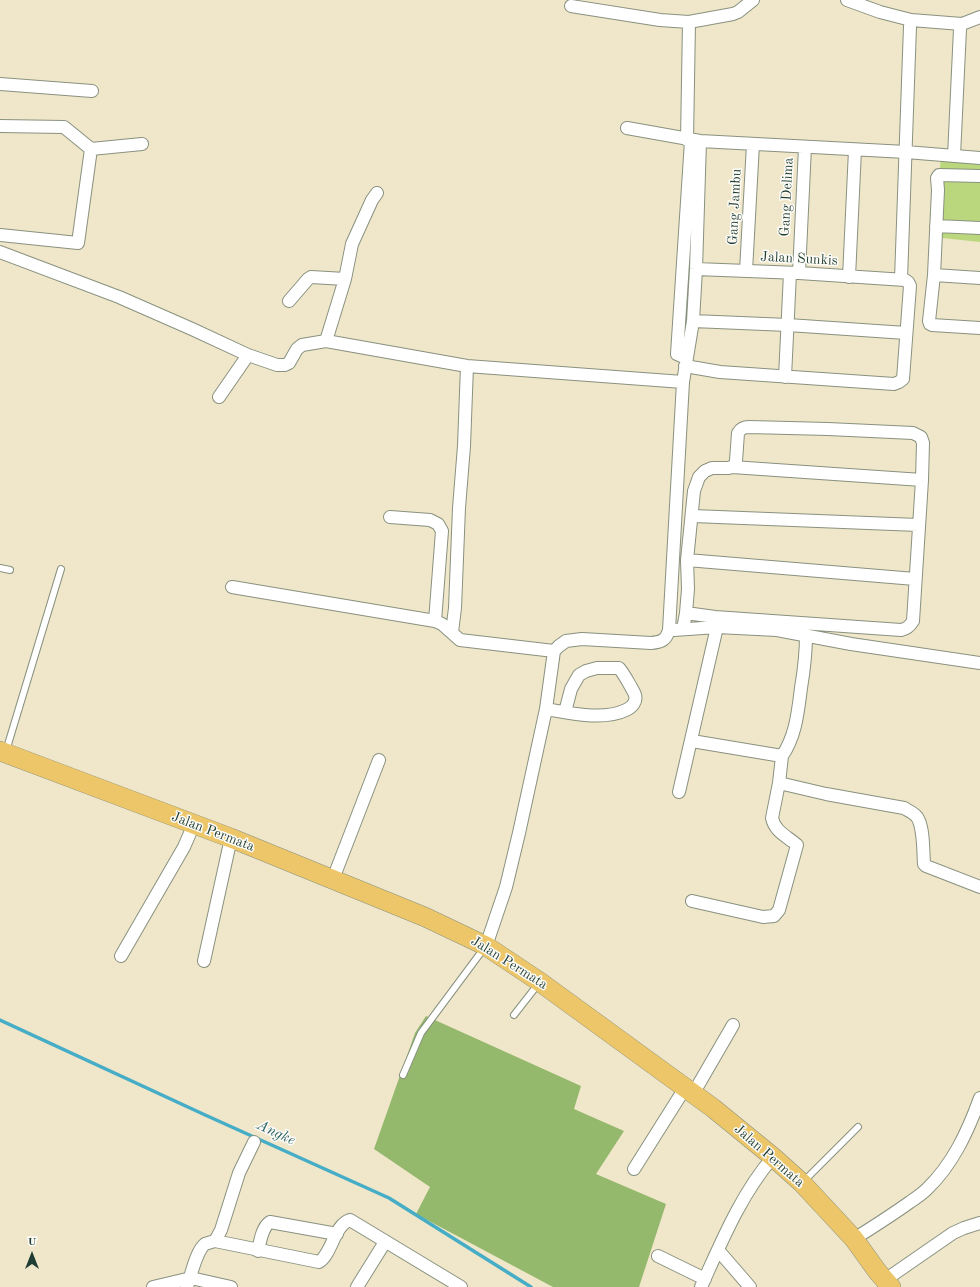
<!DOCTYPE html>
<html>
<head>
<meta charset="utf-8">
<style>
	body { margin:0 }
	#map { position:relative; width:980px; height:1287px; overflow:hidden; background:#f0e6ca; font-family:"Old Standard TT",serif }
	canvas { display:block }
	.north { position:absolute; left:12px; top:1235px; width:40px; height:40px; -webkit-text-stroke:3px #fdfcf7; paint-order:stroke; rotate:0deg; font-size:11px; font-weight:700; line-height:16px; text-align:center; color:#1f3d34 }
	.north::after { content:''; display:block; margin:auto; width:14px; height:18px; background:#1f3d34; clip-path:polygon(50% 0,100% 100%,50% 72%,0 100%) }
</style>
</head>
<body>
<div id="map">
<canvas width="980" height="1287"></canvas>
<div class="north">U</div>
</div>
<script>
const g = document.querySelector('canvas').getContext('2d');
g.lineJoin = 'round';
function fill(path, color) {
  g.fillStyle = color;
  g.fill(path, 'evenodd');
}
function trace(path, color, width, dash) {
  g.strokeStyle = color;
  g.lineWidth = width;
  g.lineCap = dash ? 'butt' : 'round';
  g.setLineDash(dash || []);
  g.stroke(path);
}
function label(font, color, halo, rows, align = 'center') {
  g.font = font + ' "Old Standard TT",serif';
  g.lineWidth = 3;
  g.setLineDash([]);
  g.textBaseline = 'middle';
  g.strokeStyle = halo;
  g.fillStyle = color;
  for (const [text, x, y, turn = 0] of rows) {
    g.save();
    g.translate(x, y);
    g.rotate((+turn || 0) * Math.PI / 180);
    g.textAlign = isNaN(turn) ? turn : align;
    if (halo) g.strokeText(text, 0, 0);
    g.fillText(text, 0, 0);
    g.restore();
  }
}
fill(new Path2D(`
	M 941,157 L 980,160 L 980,242 L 933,237 Z`), '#bbd77d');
fill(new Path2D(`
	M 426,1016 L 581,1086 L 574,1109 L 624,1131 L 596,1174 L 666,1204 L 639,1287 L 553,1287 L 416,1214 L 430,1187 L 374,1149 L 415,1033 Z`), '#94b86c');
trace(new Path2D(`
	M 0,1020 L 203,1114 L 389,1198 L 531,1287`), '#46adc6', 3.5);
const service = new Path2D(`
	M 0,568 L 10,570
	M 6,751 L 61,569
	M 514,1015 L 539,983
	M 403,1075 L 421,1033 L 485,947
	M 803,1182 L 858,1127`);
const minor = new Path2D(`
	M 847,0 L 880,12 L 911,20 L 962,24 L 980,17
	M 571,6 L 660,20 L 689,22 L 733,14 L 738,12 L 753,0
	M 0,84 L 92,91
	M 0,126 L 64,127 L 91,149 L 78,243 L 0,235
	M 627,128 L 700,141 L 906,152 L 980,158
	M 687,140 L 689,22
	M 91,149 L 142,144
	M 954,156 L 960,29
	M 980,176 L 939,175 L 937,178 L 938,190 L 934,275 L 929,321 L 930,324 L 932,325 L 980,328
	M 936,226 L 980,228
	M 0,252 L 119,297 L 192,329 L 248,355 L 277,365 L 285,365 L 289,363 L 297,349 L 302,345 L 326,341 L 467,366 L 683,382
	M 746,271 L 753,144
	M 799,273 L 805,147
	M 934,275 L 980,278
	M 849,277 L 855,150
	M 901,279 L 910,26
	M 289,301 L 308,279 L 311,277 L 345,279
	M 693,321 L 788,325 L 906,333
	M 326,341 L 345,279 L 352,244 L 372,200 L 377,193
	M 686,358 L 677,354 L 691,141
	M 685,366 L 720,372 L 894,384 L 899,382 L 903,379 L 910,286 L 908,282 L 905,280 L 799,273 L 696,269
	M 785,377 L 790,273
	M 219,397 L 248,355
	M 732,467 L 922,480
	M 693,516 L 918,525
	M 390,517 L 430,520 L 438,524 L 442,531 L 435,621
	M 687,560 L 915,579
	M 232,587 L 435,621 L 442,624 L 460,640 L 554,651
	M 683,629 L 686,613 L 688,589 L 687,560 L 694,491 L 699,477 L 705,471 L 712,468 L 729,468 L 735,465 L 736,461 L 738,433 C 741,428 744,427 749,427 L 828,429 L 913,433 L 921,437 L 923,443 L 922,480 L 913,621 C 910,626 907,629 901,630 L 715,617 L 686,613
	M 674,630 L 717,627 L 777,630 L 851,644 L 980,663
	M 452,632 L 455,608 L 459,508 L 464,446 L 467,366
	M 546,709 C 570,713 603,721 626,710 C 632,707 637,702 635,695 C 634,692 632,689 631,687 C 627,680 624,674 619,668 L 597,668 L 586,671 L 579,675 L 571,689 L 565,712
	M 692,741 L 782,756 C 796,736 798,711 801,688 C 804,670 806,653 806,635
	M 779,783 L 826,794 L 904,808 C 909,811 914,813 917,817 C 924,827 923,851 924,864 L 926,866 L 980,887
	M 679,792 L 717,627
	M 333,879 L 379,760
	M 692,901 L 763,917 L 774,916 L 779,910 L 797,845 C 787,836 775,832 772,818 L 779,783 L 782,756
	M 486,946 L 506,887 L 519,833 L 546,709 L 554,651 L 559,646 L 566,641 L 582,639 L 651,643 C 662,642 666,640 669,630 L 683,382 L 693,321 L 696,269 L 700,141
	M 121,956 L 184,847 L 194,824
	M 204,961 L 231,838
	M 693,1094 L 733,1025
	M 634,1169 L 685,1088
	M 854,1239 C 873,1227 892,1215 910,1202 C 916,1198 922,1194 927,1189 C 953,1164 968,1131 980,1098
	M 215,1241 L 319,1262 C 332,1254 334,1225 350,1220 L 461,1287
	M 718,1250 L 750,1287
	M 258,1251 C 260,1242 262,1227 270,1222 L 337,1234
	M 658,1256 L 705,1279
	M 885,1280 L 953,1233 L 964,1228 L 980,1223
	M 153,1287 L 191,1278 L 231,1287
	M 187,1287 C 191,1276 196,1251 205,1244 C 208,1243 211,1242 215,1241 L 221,1230 L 239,1173 L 254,1142
	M 357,1287 L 385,1242
	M 701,1287 C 721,1243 741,1194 773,1157`);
const primary = new Path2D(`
	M 0,751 L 231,838 L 425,917 L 486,946 L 540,982 L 713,1108 L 773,1157 L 802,1183 L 854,1239 L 877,1271 L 891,1287`);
trace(service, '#88927f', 8);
trace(minor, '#88927f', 14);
trace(primary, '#88927f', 20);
trace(service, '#fff', 6);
trace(minor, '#fff', 12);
trace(primary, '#ecc669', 19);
label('14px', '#1f3d34', '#fdfcf7', [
	["Gang Delima",787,197,-87],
	["Gang Jambu",735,207,-87],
	["Jalan Sunkis",799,259,3],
	["Jalan Permata",213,832,21],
	["Jalan Permata",509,963,32],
	["Jalan Permata",769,1156,41]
]);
label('italic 15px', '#2d6467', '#fdfcf7', [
	["Angke",276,1133,25]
]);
</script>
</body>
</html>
